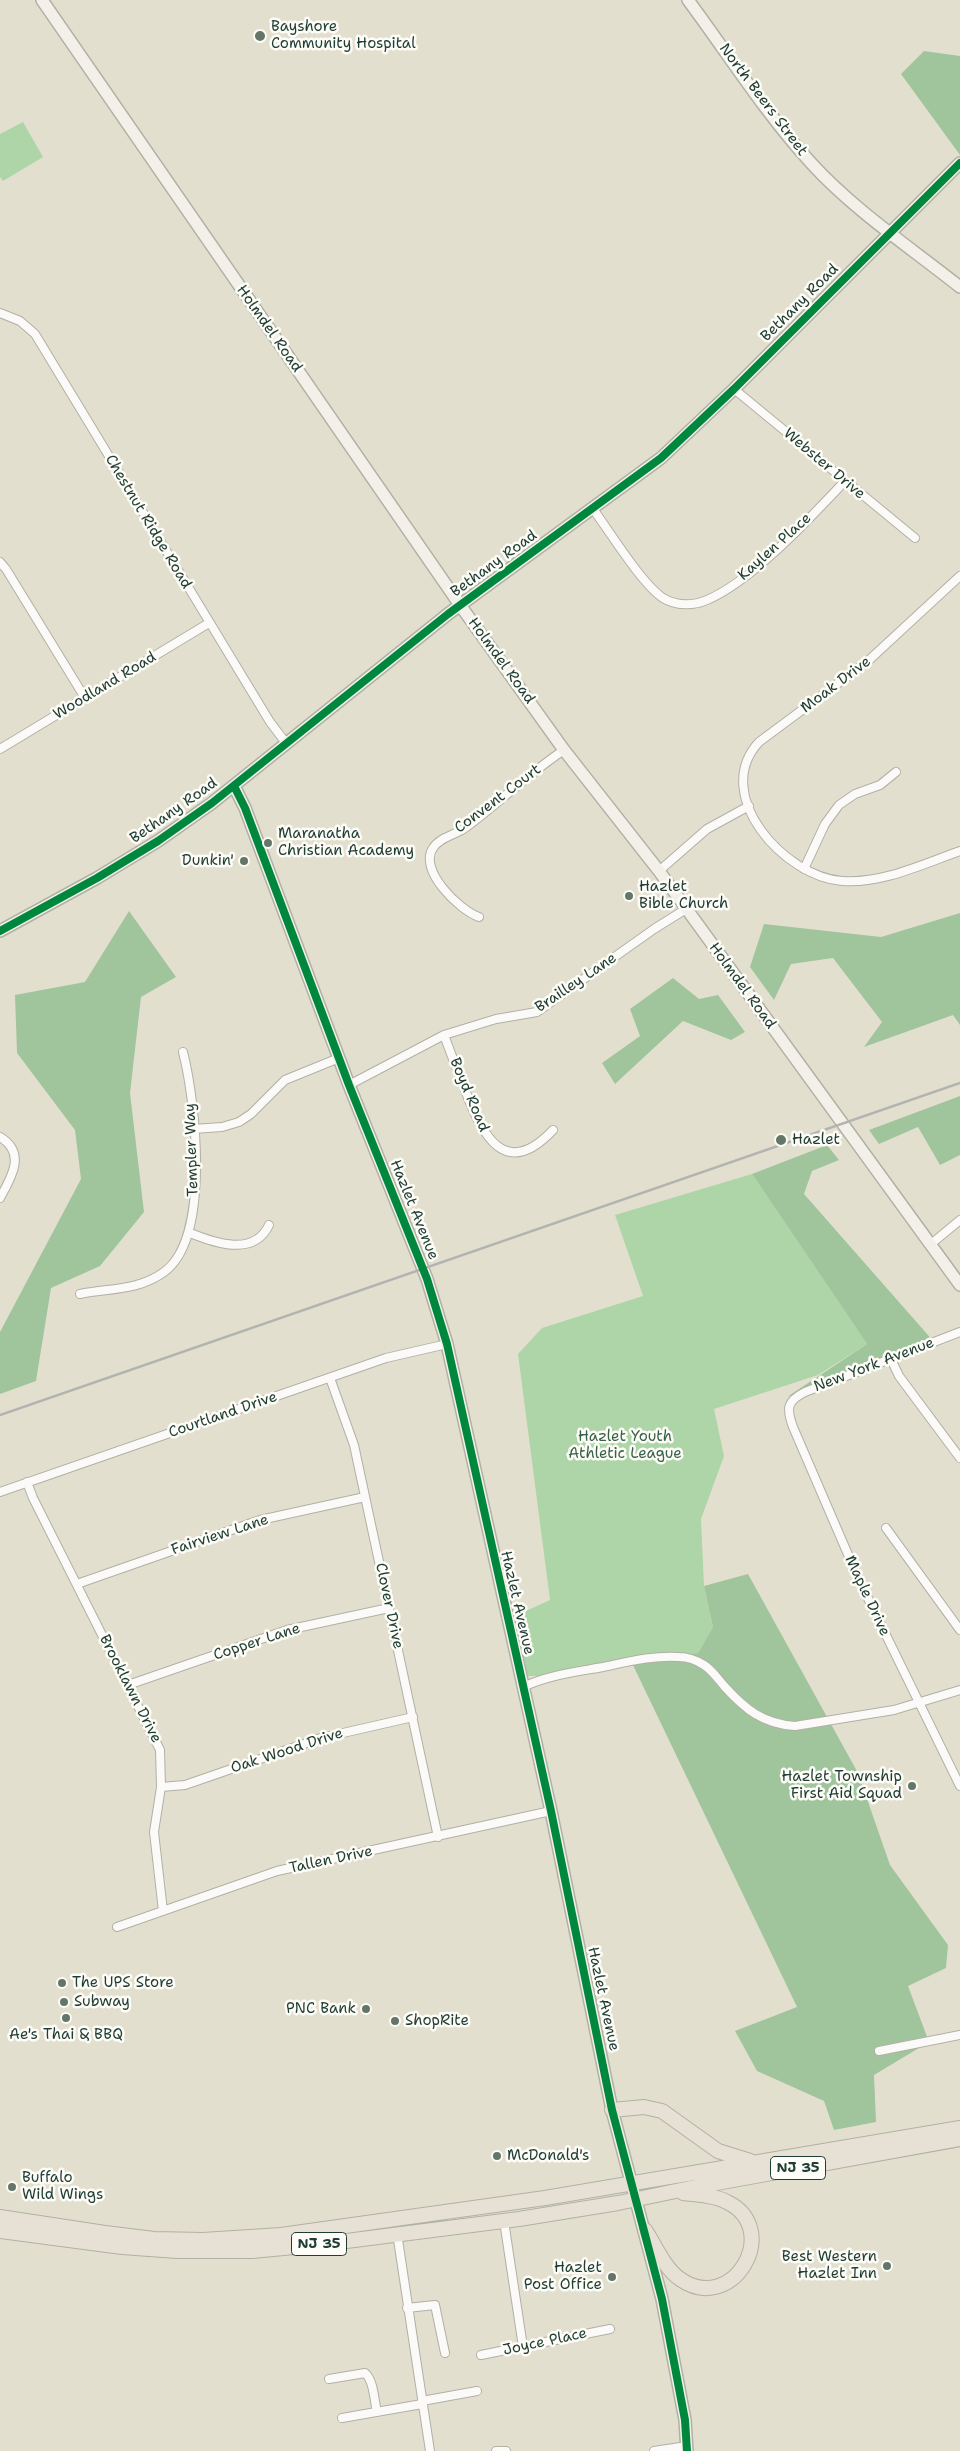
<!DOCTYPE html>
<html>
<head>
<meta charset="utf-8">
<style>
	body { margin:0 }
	canvas { display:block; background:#e3dfce }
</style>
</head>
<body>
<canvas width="960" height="2451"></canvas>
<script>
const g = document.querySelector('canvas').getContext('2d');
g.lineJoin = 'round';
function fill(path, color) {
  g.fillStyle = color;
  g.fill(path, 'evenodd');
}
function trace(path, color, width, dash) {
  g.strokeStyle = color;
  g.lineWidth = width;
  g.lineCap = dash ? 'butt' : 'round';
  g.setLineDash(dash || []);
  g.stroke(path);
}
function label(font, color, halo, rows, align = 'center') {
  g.font = font + ' "Shantell Sans",sans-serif';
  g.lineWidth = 5;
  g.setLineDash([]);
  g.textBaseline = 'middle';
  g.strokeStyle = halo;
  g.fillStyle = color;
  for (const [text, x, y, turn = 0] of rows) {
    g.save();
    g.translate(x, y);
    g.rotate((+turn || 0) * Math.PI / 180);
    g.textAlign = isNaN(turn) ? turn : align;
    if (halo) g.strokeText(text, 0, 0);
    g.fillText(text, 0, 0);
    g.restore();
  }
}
fill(new Path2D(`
	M 23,122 L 43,157 L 3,181 L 0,177 L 0,134 Z
	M 752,1174 L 867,1344 L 818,1375 L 714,1409 L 724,1456 L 701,1519 L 704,1586 L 713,1627 L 698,1653 L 631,1661 L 558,1676 L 528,1676 L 515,1616 L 550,1600 L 518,1354 L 542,1328 L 643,1296 L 615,1215 Z`), '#aed5a8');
fill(new Path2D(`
	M 924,51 L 960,56 L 960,155 L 901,74 Z
	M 129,911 L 176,977 L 141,997 L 130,1093 L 144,1212 L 100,1266 L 51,1288 L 36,1381 L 0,1394 L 0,1332 L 81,1179 L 75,1130 L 17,1053 L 15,995 L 85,982 Z
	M 960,913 L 960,1025 L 953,1015 L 864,1047 L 882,1022 L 833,958 L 791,964 L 774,1000 L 750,967 L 764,924 L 881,937 Z
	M 673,978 L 699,999 L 718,995 L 745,1032 L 731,1040 L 683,1021 L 615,1084 L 602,1063 L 640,1036 L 630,1009 Z
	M 960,1096 L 960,1155 L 940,1165 L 918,1127 L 879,1144 L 869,1130 Z
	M 827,1145 L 839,1160 L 812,1171 L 804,1194 L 935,1343 L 787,1397 L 867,1344 L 752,1174 Z
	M 748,1574 L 858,1773 L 890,1865 L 948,1945 L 946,1968 L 908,1986 L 929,2042 L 874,2075 L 876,2122 L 834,2130 L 824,2101 L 757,2071 L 735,2031 L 797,2007 L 631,1661 L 698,1653 L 713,1627 L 704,1586 Z`), '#a0c59d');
const street = new Path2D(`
	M 0,313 L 20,321 L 35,334 L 270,722 L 286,743
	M 734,389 L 915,538
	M 593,509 C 610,532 641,583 663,598 C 676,606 693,606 707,600 C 752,581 811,517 845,481
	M 0,562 L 6,569 L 85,698
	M 960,576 L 868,661 L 759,742 C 710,795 785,877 842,881 C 882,884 923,864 960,851
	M 0,749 L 209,623
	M 804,869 L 825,824 L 839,805 L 855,794 L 880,785 L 896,772
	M 659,871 L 707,829 L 749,806
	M 479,917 C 459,910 418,870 433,848 C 440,837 455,835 465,828 C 499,803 529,773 564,750
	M 444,1035 C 451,1054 458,1072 465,1090 C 482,1135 505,1181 553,1130
	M 349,1085 L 444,1035 L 496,1019 L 537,1012 L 654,929 L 686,909
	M 193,1129 L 222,1127 L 239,1122 L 251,1114 L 285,1080 L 339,1058
	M 0,1137 C 27,1153 11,1178 0,1198
	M 190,1233 C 215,1243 254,1257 269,1225
	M 931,1244 L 960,1220
	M 80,1294 C 109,1288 138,1291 164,1272 C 211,1238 196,1103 183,1052
	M 960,1332 L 805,1392 C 787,1401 786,1408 793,1427 L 859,1580 L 960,1786
	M 891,1359 L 899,1376 L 960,1458
	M 330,1378 L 354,1445 L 438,1837
	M 27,1482 L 33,1498 L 160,1750 L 161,1787 L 154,1832 L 163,1911
	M 0,1492 L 386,1358 L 447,1344
	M 886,1528 L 960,1630
	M 77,1584 L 260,1520 L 365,1497
	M 128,1685 L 287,1630 L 389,1608
	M 523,1687 C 548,1675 576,1672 603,1667 C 627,1662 654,1655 679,1657 C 687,1657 696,1660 704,1665 C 712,1670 718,1679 725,1687 C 745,1709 763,1724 795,1726 L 894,1710 L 960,1690
	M 161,1787 L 185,1785 L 321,1738 L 413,1717
	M 117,1927 L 277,1871 L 551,1811
	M 879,2051 L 960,2035
	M 504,2221 L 523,2347
	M 397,2233 L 430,2451
	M 407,2308 L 435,2305 L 445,2353
	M 481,2355 L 610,2329
	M 329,2379 L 365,2373 C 374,2381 374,2400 377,2412
	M 422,2401 L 477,2391
	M 342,2418 L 422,2404
	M 496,2451 L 506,2451
	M 654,2451 L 687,2446`);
const secondary = new Path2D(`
	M 42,0 L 460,605 L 564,750 L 659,871 L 960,1285
	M 688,0 C 729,55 765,113 812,164 C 854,210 911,248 960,287
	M 234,786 L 245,808 L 349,1085 L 427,1279 L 447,1344 L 551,1811 L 612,2110 L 662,2299 L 685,2420 L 687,2451
	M 0,931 L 97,878 L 158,841 L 212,803 L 448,614 L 661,458 L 734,389 L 960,163`);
const highway = new Path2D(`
	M 612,2110 L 644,2107 L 662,2111 L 718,2151 L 750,2161
	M 0,2217 L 105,2233 L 154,2239 L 203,2240 L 281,2235 L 545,2198 L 960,2128
	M 645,2230 C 655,2245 665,2269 680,2279 C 733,2316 783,2229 727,2202 C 714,2195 698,2195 683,2193
	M 0,2231 L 122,2247 L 177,2251 L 252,2251 L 315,2245 L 519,2219 L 618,2203 L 700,2186 L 960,2139`);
trace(street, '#b0b1a5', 10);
trace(secondary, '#b0b1a5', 14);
trace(highway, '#b0b1a5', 16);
trace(street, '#fbfaf8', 8);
trace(secondary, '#f3f0e9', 11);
trace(highway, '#e6e1d4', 14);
trace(new Path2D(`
	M 0,1415 L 960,1083`), '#b2b4b1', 2.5);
trace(new Path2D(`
	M 234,786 L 245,808 L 349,1085 L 427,1279 L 447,1344 L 551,1811 L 612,2110 L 662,2299 L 685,2420 L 687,2451
	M 0,931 L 97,878 L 158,841 L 212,803 L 448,614 L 661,458 L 734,389 L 960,163`), '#00873e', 8);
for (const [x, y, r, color] of [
	[260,36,6,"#64766a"],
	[268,843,5,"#64766a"],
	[244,861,5,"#64766a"],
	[629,896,5,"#64766a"],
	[781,1140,6,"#64766a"],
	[912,1786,5,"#64766a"],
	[62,1983,5,"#64766a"],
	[64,2002,5,"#64766a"],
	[366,2009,5,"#64766a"],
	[66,2018,5,"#64766a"],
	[395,2021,5,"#64766a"],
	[497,2156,5,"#64766a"],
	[12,2187,5,"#64766a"],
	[887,2266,5,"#64766a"],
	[612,2277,5,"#64766a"]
]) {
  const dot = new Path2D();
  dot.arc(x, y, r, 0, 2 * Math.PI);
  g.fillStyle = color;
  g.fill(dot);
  trace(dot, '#fdfcf7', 2);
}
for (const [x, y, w] of [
	[798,2168,55],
	[319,2244,55]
]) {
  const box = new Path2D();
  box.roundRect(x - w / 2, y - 11.5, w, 23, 4);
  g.fillStyle = '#fdfcf7';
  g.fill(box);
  trace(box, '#1f3d34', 1);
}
label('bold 14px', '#1f3d34', null, [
	["NJ 35",798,2168],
	["NJ 35",319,2244]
]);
label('15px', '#1f3d34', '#fdfcf7', [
	["Bayshore",271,27],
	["Community Hospital",271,44],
	["Maranatha",278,834],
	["Christian Academy",278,851],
	["Dunkin'",234,861,"right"],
	["Hazlet",639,887],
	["Bible Church",639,904],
	["Hazlet",792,1140],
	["Hazlet Township",902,1777,"right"],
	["First Aid Squad",902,1794,"right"],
	["The UPS Store",72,1983],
	["Subway",74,2002],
	["PNC Bank",356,2009,"right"],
	["ShopRite",405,2021],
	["Ae's Thai & BBQ",66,2035,"center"],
	["McDonald's",507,2156],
	["Buffalo",22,2178],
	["Wild Wings",22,2195],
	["Best Western",877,2257,"right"],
	["Hazlet Inn",877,2274,"right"],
	["Hazlet",602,2268,"right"],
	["Post Office",602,2285,"right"]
], 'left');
label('15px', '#1f3d34', '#fdfcf7', [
	["North Beers Street",763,100,53],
	["Bethany Road",800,303,-45],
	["Holmdel Road",269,329,55],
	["Webster Drive",824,464,40],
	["Chestnut Ridge Road",148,522,59],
	["Kaylen Place",775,547,-42],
	["Bethany Road",494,564,-36],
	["Holmdel Road",501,661,54],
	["Moak Drive",836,685,-37],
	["Woodland Road",105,686,-31],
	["Convent Court",498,799,-37],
	["Bethany Road",174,811,-35],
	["Brailley Lane",576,983,-34],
	["Holmdel Road",742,986,54],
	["Boyd Road",469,1095,67],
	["Templer Way",192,1150,-92],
	["Hazlet Avenue",414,1210,68],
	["New York Avenue",874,1365,-21],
	["Courtland Drive",223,1415,-19],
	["Fairview Lane",220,1535,-18],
	["Maple Drive",867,1596,65],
	["Hazlet Avenue",517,1603,77],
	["Clover Drive",389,1606,78],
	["Copper Lane",257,1642,-18],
	["Brooklawn Drive",130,1689,63],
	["Oak Wood Drive",287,1751,-18],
	["Tallen Drive",331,1860,-12],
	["Hazlet Avenue",603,1999,78],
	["Joyce Place",545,2342,-12]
]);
label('15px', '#386149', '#fdfcf7', [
	["Hazlet Youth",625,1437],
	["Athletic League",625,1454]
]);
</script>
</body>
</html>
